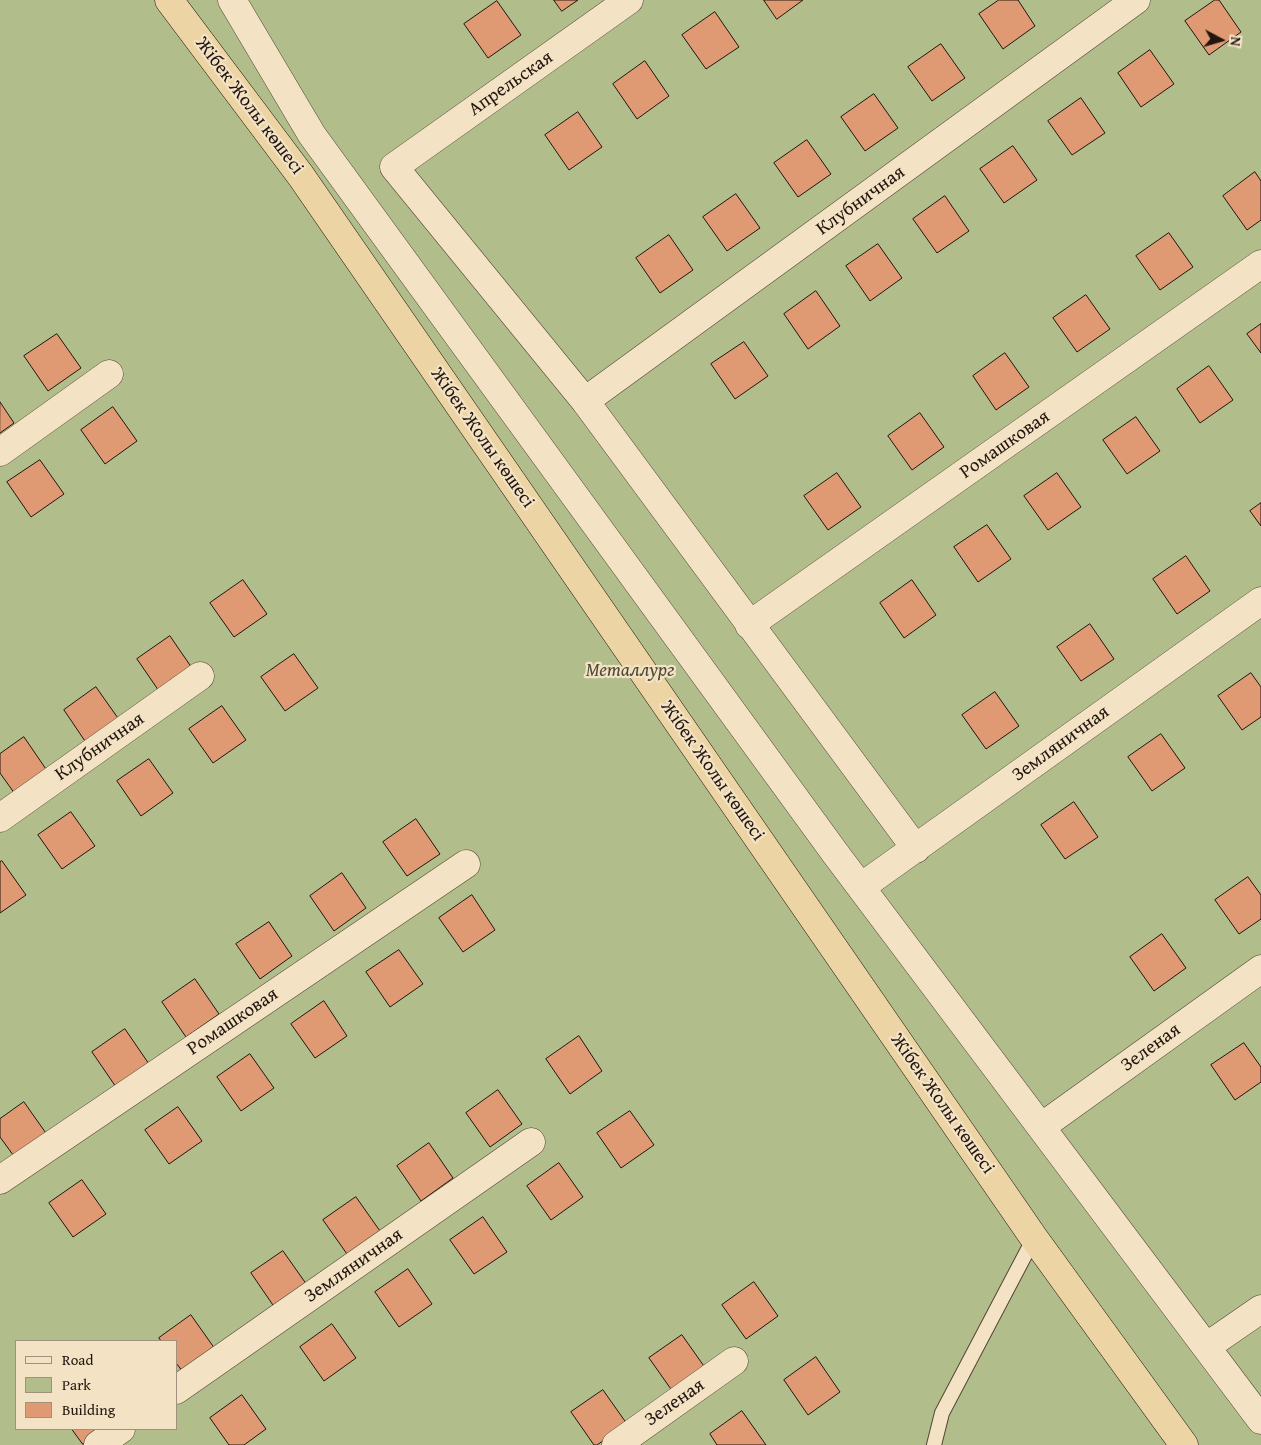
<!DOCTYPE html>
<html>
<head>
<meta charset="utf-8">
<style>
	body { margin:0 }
	#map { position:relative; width:1261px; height:1445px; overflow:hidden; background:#ecd4a4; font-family:"Gentium Book Plus",serif }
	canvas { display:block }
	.legend { position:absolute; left:15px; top:1340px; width:162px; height:90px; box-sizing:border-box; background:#f3e3c4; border:1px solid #9f917c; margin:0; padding:6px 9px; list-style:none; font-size:15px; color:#22150f }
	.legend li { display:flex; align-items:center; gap:10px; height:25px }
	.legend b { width:25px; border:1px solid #9f917c }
	.north { position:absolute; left:1196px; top:15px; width:50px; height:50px; -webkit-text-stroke:4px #f3e3c4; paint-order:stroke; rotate:96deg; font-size:14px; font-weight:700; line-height:20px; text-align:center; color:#22150f }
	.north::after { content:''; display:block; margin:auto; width:18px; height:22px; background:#22150f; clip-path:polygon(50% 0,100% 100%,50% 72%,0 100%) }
</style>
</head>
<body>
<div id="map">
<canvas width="1261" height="1445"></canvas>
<ul class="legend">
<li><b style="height:6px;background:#f3e3c4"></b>Road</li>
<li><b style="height:14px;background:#b1be8b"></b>Park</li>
<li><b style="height:14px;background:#e09a73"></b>Building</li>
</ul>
<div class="north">N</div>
</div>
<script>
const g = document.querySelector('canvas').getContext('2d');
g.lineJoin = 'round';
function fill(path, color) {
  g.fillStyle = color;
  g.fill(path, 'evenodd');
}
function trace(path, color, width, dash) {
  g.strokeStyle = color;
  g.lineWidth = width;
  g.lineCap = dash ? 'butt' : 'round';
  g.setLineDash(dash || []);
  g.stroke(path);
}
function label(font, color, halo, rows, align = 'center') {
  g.font = font + ' "Gentium Book Plus",serif';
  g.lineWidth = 4.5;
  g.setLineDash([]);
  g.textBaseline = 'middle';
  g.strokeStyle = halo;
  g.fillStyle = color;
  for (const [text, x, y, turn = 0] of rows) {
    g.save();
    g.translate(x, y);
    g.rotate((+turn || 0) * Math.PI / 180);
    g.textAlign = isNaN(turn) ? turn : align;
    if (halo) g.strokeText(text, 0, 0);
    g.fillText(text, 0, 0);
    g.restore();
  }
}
fill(new Path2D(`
	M 0,0 L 1261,0 L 1261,1445 L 0,1445 ZM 16,1341 L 176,1341 L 176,1429 L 16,1429 Z`), '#b1be8b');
const building = new Path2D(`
	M 554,0 L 578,0 L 562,11 Z
	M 764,0 L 803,0 L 777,19 Z
	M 999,0 L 1018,0 L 1035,26 L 1003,49 L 979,14 Z
	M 1215,0 L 1219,0 L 1241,32 L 1209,55 L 1185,21 Z
	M 497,1 L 521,35 L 488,58 L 464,24 Z
	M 715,12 L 739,47 L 706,69 L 682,35 Z
	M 941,44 L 965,78 L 932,101 L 908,67 Z
	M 1150,50 L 1174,84 L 1141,107 L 1118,73 Z
	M 645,61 L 669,96 L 637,119 L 613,84 Z
	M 874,94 L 898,128 L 865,151 L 841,117 Z
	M 1081,98 L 1105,133 L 1072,155 L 1048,121 Z
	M 578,112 L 602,147 L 569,170 L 545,135 Z
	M 807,140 L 831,174 L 798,197 L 774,163 Z
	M 1013,146 L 1037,180 L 1004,203 L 980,169 Z
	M 1255,172 L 1261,181 L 1261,220 L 1247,230 L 1223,196 Z
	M 736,194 L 760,228 L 727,251 L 703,217 Z
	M 945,196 L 969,231 L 937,253 L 913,219 Z
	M 1169,233 L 1193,267 L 1160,290 L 1136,256 Z
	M 669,235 L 693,270 L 660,293 L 636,258 Z
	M 878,244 L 902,278 L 870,301 L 846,266 Z
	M 816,291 L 840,326 L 808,349 L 784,314 Z
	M 1086,295 L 1110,329 L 1077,352 L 1053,318 Z
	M 1261,324 L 1261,353 L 1247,334 Z
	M 57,334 L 81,368 L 48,391 L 24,356 Z
	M 744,342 L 768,376 L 735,399 L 711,364 Z
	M 1005,353 L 1029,387 L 996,410 L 973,376 Z
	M 1209,366 L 1233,400 L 1200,423 L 1177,389 Z
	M 0,402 L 14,423 L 0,433 Z
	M 113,407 L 137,441 L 105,464 L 81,430 Z
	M 920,413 L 944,447 L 912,470 L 888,436 Z
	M 1136,417 L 1160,451 L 1127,474 L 1103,440 Z
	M 40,460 L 64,494 L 31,517 L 7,482 Z
	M 837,473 L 861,507 L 828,530 L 804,496 Z
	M 1057,473 L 1081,507 L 1048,530 L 1024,496 Z
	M 1261,503 L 1261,526 L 1250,511 Z
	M 987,525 L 1011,559 L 978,582 L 954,547 Z
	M 1186,556 L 1210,591 L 1177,614 L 1153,579 Z
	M 243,580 L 267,614 L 234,637 L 210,603 Z
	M 912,580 L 936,615 L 904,638 L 880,603 Z
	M 1090,624 L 1114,659 L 1081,681 L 1057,647 Z
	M 170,636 L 194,671 L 161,694 L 137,659 Z
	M 294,654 L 318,688 L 285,711 L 261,677 Z
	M 1251,673 L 1261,687 L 1261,717 L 1242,730 L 1218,696 Z
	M 96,687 L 120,721 L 87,744 L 64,710 Z
	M 995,692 L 1019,726 L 986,749 L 962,715 Z
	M 222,706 L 246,740 L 213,763 L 189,729 Z
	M 1161,734 L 1185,768 L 1152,791 L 1128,757 Z
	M 24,737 L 48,772 L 15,794 L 0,773 L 0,754 Z
	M 149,759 L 173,793 L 141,816 L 117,781 Z
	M 1074,802 L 1098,837 L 1065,859 L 1041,825 Z
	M 71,812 L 95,846 L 62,869 L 38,835 Z
	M 416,819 L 440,854 L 407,876 L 383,842 Z
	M 2,861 L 26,895 L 0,913 L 0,862 Z
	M 342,873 L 366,908 L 334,931 L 310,896 Z
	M 1248,877 L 1261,895 L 1261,919 L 1239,934 L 1215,900 Z
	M 472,895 L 495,930 L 463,952 L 439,918 Z
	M 269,922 L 292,956 L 260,979 L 236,944 Z
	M 1162,934 L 1186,968 L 1154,991 L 1130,957 Z
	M 399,950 L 423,984 L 390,1007 L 366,972 Z
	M 195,979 L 219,1014 L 186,1037 L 162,1002 Z
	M 324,1001 L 347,1036 L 315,1058 L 291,1024 Z
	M 125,1029 L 149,1064 L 116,1087 L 92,1052 Z
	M 579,1036 L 602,1071 L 570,1094 L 546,1059 Z
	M 1244,1043 L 1261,1067 L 1261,1082 L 1235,1100 L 1211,1065 Z
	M 250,1054 L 274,1088 L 241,1111 L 217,1077 Z
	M 498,1090 L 522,1124 L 490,1147 L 466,1113 Z
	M 24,1102 L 48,1136 L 16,1159 L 0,1137 L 0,1119 Z
	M 178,1107 L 202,1141 L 169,1164 L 145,1130 Z
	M 630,1111 L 654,1145 L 621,1168 L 597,1133 Z
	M 429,1143 L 453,1178 L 421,1201 L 397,1166 Z
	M 559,1163 L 583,1197 L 551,1220 L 527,1186 Z
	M 82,1180 L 106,1214 L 73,1237 L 49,1203 Z
	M 356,1197 L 380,1231 L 347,1254 L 323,1220 Z
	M 483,1217 L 507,1252 L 474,1274 L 450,1240 Z
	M 283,1251 L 307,1285 L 275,1308 L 251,1273 Z
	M 408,1269 L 432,1304 L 399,1327 L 375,1292 Z
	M 754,1282 L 778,1316 L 746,1339 L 722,1305 Z
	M 191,1315 L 215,1349 L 183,1372 L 176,1363 L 176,1341 L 161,1341 L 159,1338 Z
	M 332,1324 L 356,1358 L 324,1381 L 300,1347 Z
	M 682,1335 L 706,1369 L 673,1392 L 649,1358 Z
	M 816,1357 L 840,1392 L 808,1415 L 784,1380 Z
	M 603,1390 L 627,1424 L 597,1445 L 594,1445 L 571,1412 Z
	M 242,1395 L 266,1429 L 244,1445 L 229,1445 L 210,1418 Z
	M 742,1411 L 766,1445 L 717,1445 L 710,1434 Z
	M 72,1429 L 104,1429 L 83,1444 Z`);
fill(building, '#e09a73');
trace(building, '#22150f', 1);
const service = new Path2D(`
	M 934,1445 L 942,1413 L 1034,1238`);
const minor = new Path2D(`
	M 232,0 L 312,135 L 835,853 L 1261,1420
	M 629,0 L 394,167 L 585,401 L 916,849
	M 585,401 L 1136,0
	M 0,452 L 109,374
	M 749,625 L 1261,264
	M 0,818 L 200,676
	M 861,887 L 1261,601
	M 1041,1127 L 1261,969
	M 0,1180 L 466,864
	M 1206,1347 L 1261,1309
	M 176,1390 L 531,1142
	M 98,1445 L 121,1429
	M 616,1445 L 734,1361`);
const trunk = new Path2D(`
	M 169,0 L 301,176 L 1034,1238 L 1184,1445`);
trace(service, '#544534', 16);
trace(minor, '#544534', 29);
trace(trunk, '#22150f', 29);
trace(service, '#f3e3c4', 14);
trace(minor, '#f3e3c4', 28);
trace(trunk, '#ecd4a4', 28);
label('19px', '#22150f', '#f3e3c4', [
	["Апрельская",511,84,-35],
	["Жібек Жолы көшесі",249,106,53],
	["Клубничная",861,201,-36],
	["Жібек Жолы көшесі",482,438,55],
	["Ромашковая",1005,445,-35],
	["Земляничная",1061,744,-36],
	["Клубничная",100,747,-35],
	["Жібек Жолы көшесі",712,771,55],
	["Ромашковая",233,1022,-34],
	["Зеленая",1151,1048,-36],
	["Жібек Жолы көшесі",942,1104,55],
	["Земляничная",354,1266,-35],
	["Зеленая",675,1403,-35]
]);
label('italic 19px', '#4d4834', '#f3e3c4', [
	["Металлург",630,671]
]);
</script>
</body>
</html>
